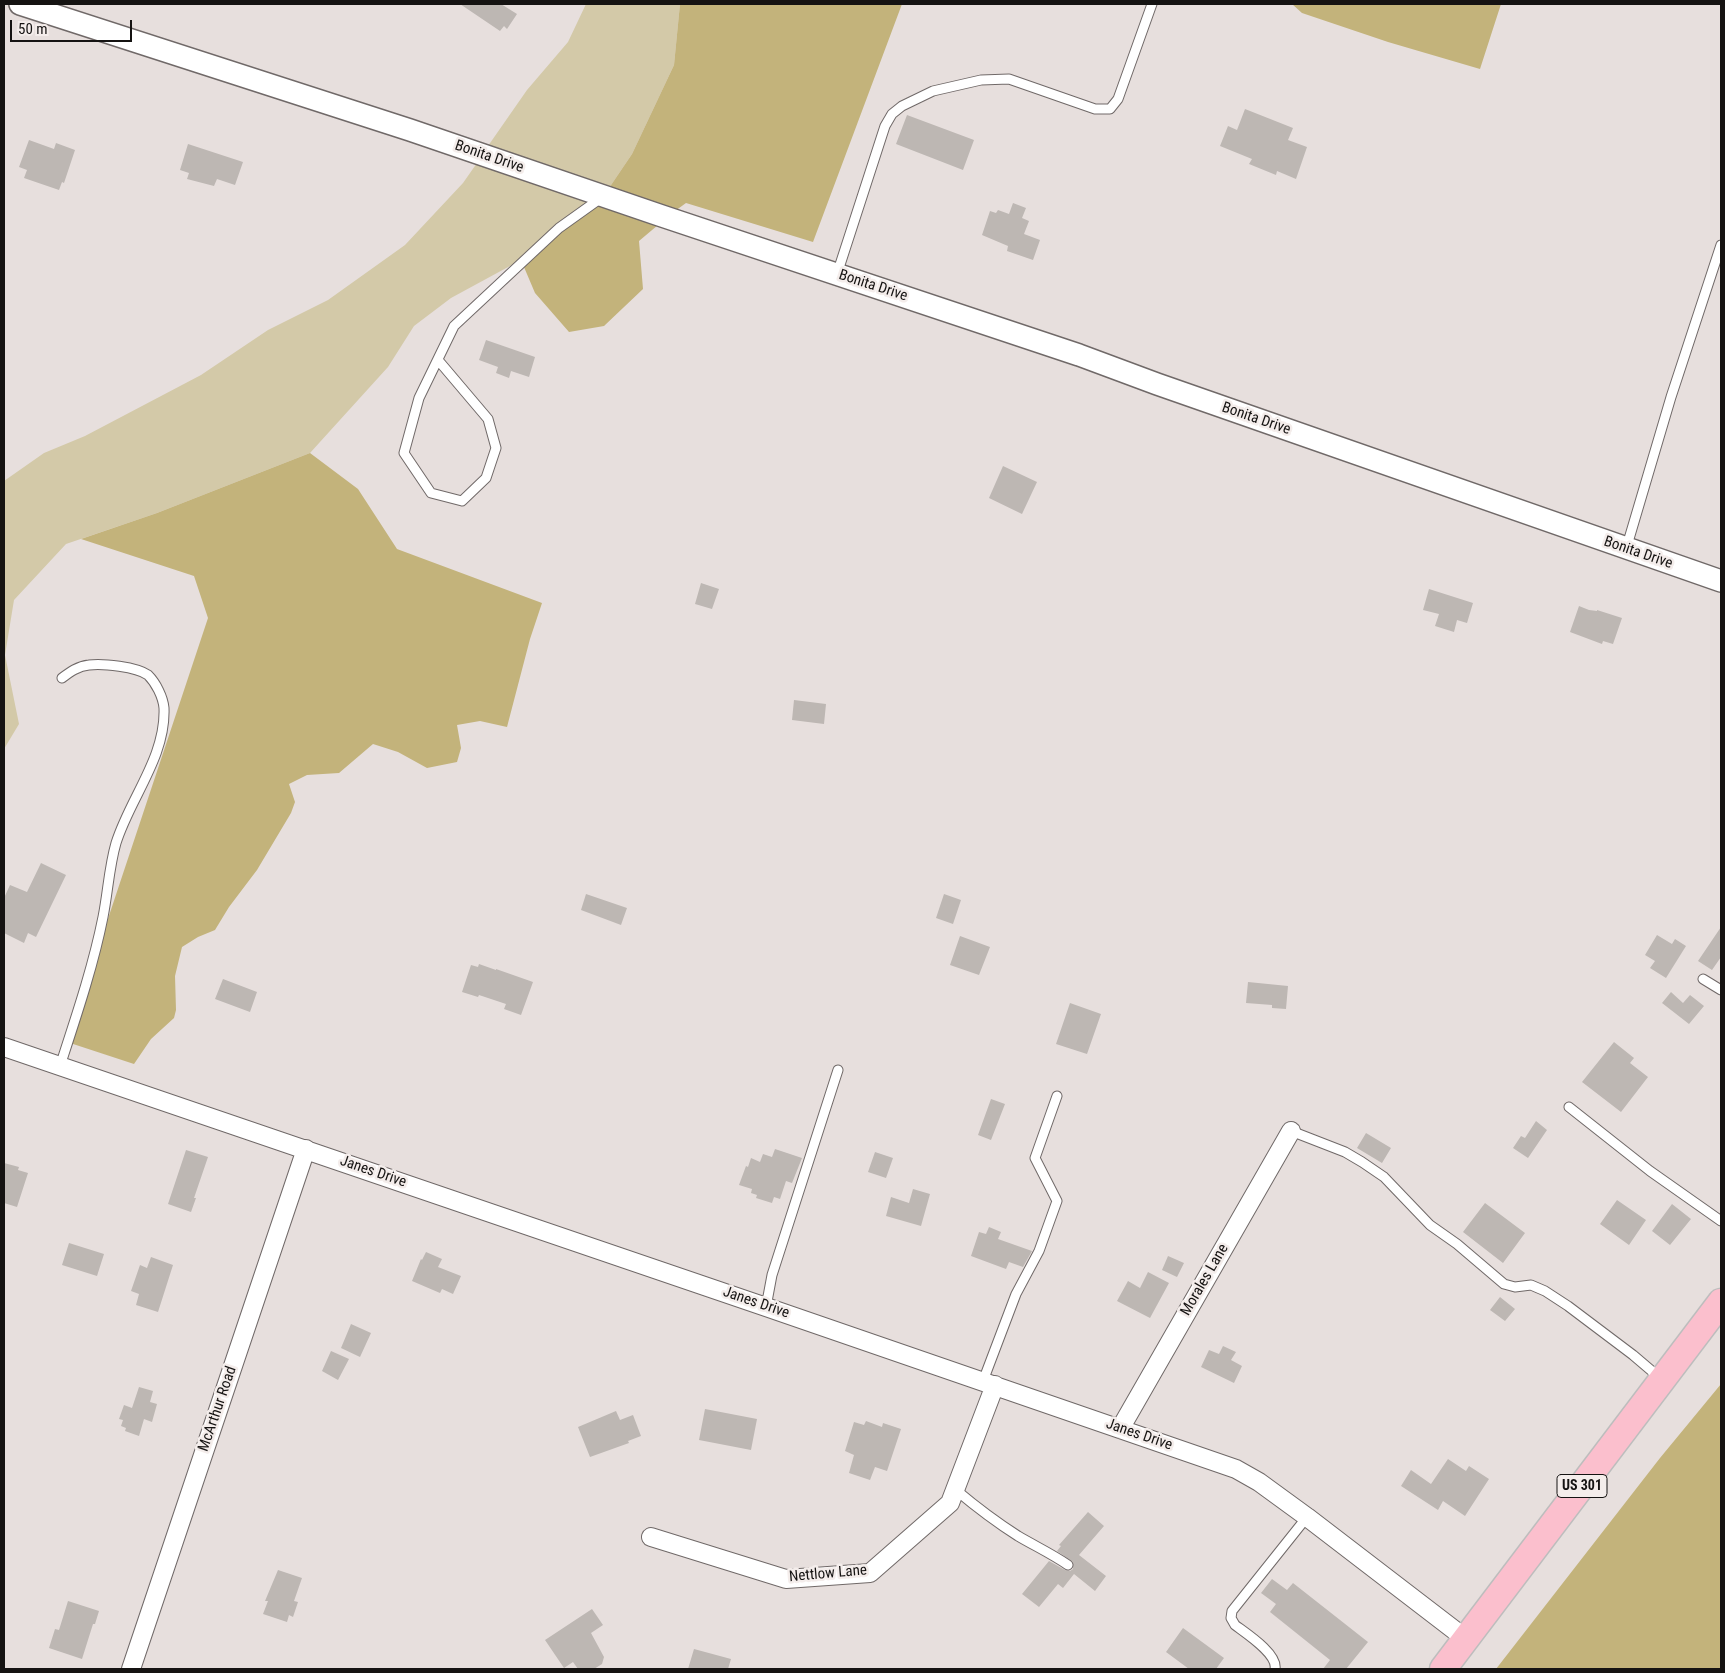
<!DOCTYPE html>
<html>
<head>
<meta charset="utf-8">
<style>
	body { margin:0 }
	#map { position:relative; width:1725px; height:1673px; overflow:hidden; background:#e7dfdd; font-family:"Roboto Condensed",sans-serif }
	canvas { display:block }
	.frame { position:absolute; inset:0; border:5px solid #151312; pointer-events:none }
	.scale { position:absolute; left:10px; top:20px; width:122px; height:22px; box-sizing:border-box; border:2px solid #151312; border-top:0; padding-left:6px; font-size:15px; line-height:18px; white-space:nowrap; color:#151312; -webkit-text-stroke:4px #f4edeb; paint-order:stroke }
</style>
</head>
<body>
<div id="map">
<canvas width="1725" height="1673"></canvas>
<div class="frame"></div>
<div class="scale">50 m</div>
</div>
<script>
const g = document.querySelector('canvas').getContext('2d');
g.lineJoin = 'round';
function fill(path, color) {
  g.fillStyle = color;
  g.fill(path, 'evenodd');
}
function trace(path, color, width, dash) {
  g.strokeStyle = color;
  g.lineWidth = width;
  g.lineCap = dash ? 'butt' : 'round';
  g.setLineDash(dash || []);
  g.stroke(path);
}
function label(font, color, halo, rows, align = 'center') {
  g.font = font + ' "Roboto Condensed",sans-serif';
  g.lineWidth = 5;
  g.setLineDash([]);
  g.textBaseline = 'middle';
  g.strokeStyle = halo;
  g.fillStyle = color;
  for (const [text, x, y, turn = 0] of rows) {
    g.save();
    g.translate(x, y);
    g.rotate((+turn || 0) * Math.PI / 180);
    g.textAlign = isNaN(turn) ? turn : align;
    if (halo) g.strokeText(text, 0, 0);
    g.fillText(text, 0, 0);
    g.restore();
  }
}
fill(new Path2D(`
	M 586,4 L 680,4 L 674,65 L 632,154 L 609,188 L 488,146 L 527,90 L 568,42 Z
	M 477,163 L 593,202 L 521,260 L 451,298 L 414,326 L 388,367 L 310,453 L 157,513 L 66,544 L 14,600 L 5,655 L 19,724 L 4,749 L 4,481 L 44,453 L 85,436 L 201,375 L 268,330 L 328,300 L 405,245 L 463,183 Z`), '#d3c9a8');
fill(new Path2D(`
	M 680,4 L 902,4 L 813,242 L 686,203 L 675,211 L 609,188 L 632,154 L 674,65 Z
	M 1292,4 L 1501,4 L 1480,69 L 1388,42 L 1302,13 Z
	M 593,202 L 658,225 L 639,241 L 643,289 L 604,326 L 569,332 L 535,293 L 521,260 Z
	M 310,453 L 358,489 L 397,549 L 542,603 L 530,639 L 507,727 L 480,721 L 457,725 L 461,748 L 457,762 L 427,768 L 398,752 L 373,744 L 339,773 L 307,775 L 289,784 L 295,802 L 291,813 L 257,870 L 229,907 L 215,930 L 198,937 L 182,947 L 175,976 L 176,1010 L 174,1018 L 151,1039 L 134,1064 L 67,1042 L 208,618 L 194,576 L 81,539 L 157,513 Z
	M 1721,1384 L 1721,1669 L 1496,1669 L 1660,1458 Z`), '#c3b37b');
fill(new Path2D(`
	M 460,4 L 501,4 L 517,14 L 507,29 L 504,26 L 500,31 Z
	M 1245,109 L 1293,128 L 1288,140 L 1307,147 L 1296,179 L 1277,171 L 1276,175 L 1249,164 L 1252,159 L 1220,146 L 1228,126 L 1237,130 Z
	M 907,115 L 974,140 L 963,170 L 896,144 Z
	M 29,140 L 54,149 L 56,143 L 75,150 L 64,183 L 62,182 L 59,190 L 24,178 L 27,170 L 19,167 Z
	M 188,144 L 243,162 L 235,185 L 217,179 L 214,186 L 187,179 L 189,173 L 180,170 Z
	M 1013,203 L 1026,208 L 1022,218 L 1029,221 L 1024,234 L 1040,240 L 1033,260 L 1007,251 L 1008,246 L 982,235 L 990,211 L 996,213 L 998,210 L 1009,214 Z
	M 486,340 L 535,357 L 529,377 L 511,371 L 509,378 L 496,373 L 498,367 L 479,360 Z
	M 1003,466 L 1037,482 L 1022,514 L 989,498 Z
	M 701,583 L 719,589 L 712,609 L 695,604 Z
	M 1429,589 L 1473,603 L 1467,623 L 1457,620 L 1454,632 L 1435,626 L 1439,614 L 1423,610 Z
	M 1579,606 L 1589,610 L 1597,611 L 1597,610 L 1622,618 L 1613,644 L 1603,641 L 1602,644 L 1570,632 Z
	M 794,700 L 826,704 L 824,724 L 792,720 Z
	M 41,863 L 66,875 L 36,937 L 28,933 L 24,943 L 4,933 L 4,898 L 10,885 L 27,892 Z
	M 586,894 L 627,908 L 621,925 L 581,910 Z
	M 944,894 L 961,900 L 953,924 L 936,918 Z
	M 1721,927 L 1721,957 L 1712,970 L 1698,961 Z
	M 1657,935 L 1672,944 L 1675,939 L 1686,946 L 1666,978 L 1650,968 L 1655,961 L 1645,955 Z
	M 960,936 L 990,947 L 979,975 L 950,965 Z
	M 479,964 L 496,970 L 496,969 L 533,982 L 521,1015 L 504,1009 L 506,1004 L 479,995 L 478,997 L 462,992 L 471,965 L 478,967 Z
	M 223,979 L 257,992 L 250,1012 L 215,999 Z
	M 1248,982 L 1288,986 L 1286,1009 L 1272,1008 L 1272,1005 L 1246,1003 Z
	M 1671,992 L 1683,1003 L 1690,995 L 1704,1006 L 1689,1024 L 1662,1003 Z
	M 1070,1003 L 1101,1014 L 1087,1054 L 1056,1044 Z
	M 1614,1042 L 1634,1058 L 1630,1063 L 1648,1077 L 1621,1112 L 1582,1082 Z
	M 991,1099 L 1005,1104 L 991,1140 L 978,1135 Z
	M 1536,1121 L 1547,1130 L 1528,1158 L 1513,1148 L 1521,1136 L 1525,1138 Z
	M 1366,1133 L 1391,1148 L 1382,1163 L 1357,1148 Z
	M 775,1149 L 802,1158 L 792,1183 L 786,1181 L 780,1199 L 774,1197 L 772,1203 L 756,1198 L 757,1195 L 751,1193 L 752,1189 L 739,1185 L 746,1166 L 748,1167 L 751,1158 L 760,1162 L 763,1154 L 772,1157 Z
	M 186,1150 L 208,1157 L 194,1198 L 196,1198 L 191,1212 L 168,1204 Z
	M 875,1152 L 893,1158 L 886,1178 L 868,1172 Z
	M 4,1163 L 19,1167 L 18,1170 L 28,1173 L 17,1207 L 4,1203 Z
	M 913,1189 L 930,1194 L 921,1226 L 886,1216 L 891,1197 L 909,1203 Z
	M 1617,1200 L 1646,1220 L 1629,1245 L 1600,1224 Z
	M 1485,1203 L 1525,1233 L 1503,1263 L 1463,1232 Z
	M 1672,1204 L 1691,1219 L 1670,1245 L 1652,1231 Z
	M 989,1227 L 1001,1232 L 998,1239 L 1032,1251 L 1023,1267 L 1009,1262 L 1006,1269 L 971,1256 L 979,1232 L 986,1234 Z
	M 69,1243 L 104,1254 L 97,1276 L 62,1265 Z
	M 426,1252 L 442,1259 L 438,1267 L 461,1276 L 453,1294 L 442,1289 L 440,1293 L 412,1281 L 421,1259 L 422,1260 Z
	M 1168,1256 L 1184,1263 L 1177,1277 L 1162,1270 Z
	M 151,1257 L 173,1265 L 158,1312 L 136,1305 L 139,1294 L 131,1291 L 140,1265 L 147,1268 Z
	M 1148,1272 L 1169,1283 L 1150,1318 L 1117,1301 L 1128,1281 L 1140,1288 Z
	M 1500,1297 L 1515,1309 L 1505,1321 L 1490,1310 Z
	M 351,1324 L 371,1333 L 360,1357 L 341,1348 Z
	M 1223,1346 L 1236,1352 L 1231,1360 L 1242,1366 L 1234,1383 L 1201,1367 L 1209,1350 L 1219,1354 Z
	M 331,1351 L 349,1359 L 338,1380 L 322,1371 Z
	M 139,1387 L 153,1391 L 150,1402 L 157,1404 L 152,1422 L 144,1419 L 139,1436 L 125,1431 L 126,1428 L 121,1426 L 123,1420 L 119,1419 L 124,1405 L 132,1408 Z
	M 705,1409 L 757,1419 L 751,1450 L 699,1440 Z
	M 616,1411 L 620,1420 L 633,1415 L 641,1436 L 628,1441 L 629,1443 L 590,1457 L 578,1427 Z
	M 866,1421 L 882,1427 L 883,1423 L 901,1429 L 887,1471 L 875,1467 L 870,1480 L 849,1473 L 854,1455 L 845,1451 L 854,1422 L 864,1425 Z
	M 1448,1459 L 1466,1471 L 1469,1466 L 1489,1479 L 1465,1516 L 1443,1501 L 1438,1510 L 1401,1486 L 1411,1470 L 1431,1484 Z
	M 1088,1512 L 1104,1526 L 1079,1555 L 1106,1576 L 1095,1591 L 1074,1574 L 1063,1588 L 1058,1584 L 1039,1607 L 1022,1594 L 1049,1561 L 1065,1570 L 1070,1571 L 1073,1569 L 1073,1562 L 1057,1551 L 1061,1546 L 1059,1545 Z
	M 278,1570 L 302,1578 L 294,1601 L 298,1602 L 293,1617 L 289,1615 L 287,1622 L 263,1614 L 268,1601 L 265,1601 Z
	M 1272,1579 L 1287,1590 L 1293,1583 L 1368,1642 L 1346,1669 L 1323,1669 L 1330,1660 L 1270,1612 L 1276,1604 L 1261,1593 Z
	M 68,1601 L 99,1611 L 95,1624 L 93,1624 L 82,1659 L 49,1648 L 55,1629 L 59,1630 Z
	M 592,1609 L 603,1625 L 591,1633 L 604,1657 L 602,1664 L 594,1669 L 578,1669 L 573,1662 L 564,1668 L 545,1640 Z
	M 1183,1628 L 1224,1658 L 1216,1669 L 1189,1669 L 1166,1652 Z
	M 694,1649 L 731,1659 L 728,1669 L 688,1669 Z`), '#bdb7b3');
const service = new Path2D(`
	M 837,274 L 885,126 L 892,114 L 902,106 L 933,91 L 981,80 L 1009,79 L 1095,109 L 1110,109 L 1118,99 L 1152,4
	M 438,360 L 488,419 L 496,448 L 486,478 L 462,501 L 431,493 L 404,453 L 419,398 L 454,326 L 559,228 L 601,198
	M 1626,549 L 1671,397 L 1721,245
	M 1703,979 L 1721,990
	M 60,1066 C 76,1017 93,967 103,917 C 108,892 109,867 116,843 C 130,798 166,757 164,708 C 163,697 156,683 148,675 C 137,667 102,663 89,665 C 78,666 70,672 62,678
	M 1569,1107 L 1650,1171 L 1721,1221
	M 1291,1131 L 1345,1152 L 1362,1162 L 1384,1177 L 1430,1225 L 1457,1244 L 1504,1284 L 1515,1287 L 1531,1285 L 1545,1291 L 1568,1306 L 1633,1355 L 1660,1378
	M 766,1307 L 772,1275 L 838,1070
	M 983,1381 L 1016,1294 L 1039,1251 L 1057,1201 L 1035,1158 L 1057,1096
	M 956,1490 C 975,1506 996,1522 1018,1536 C 1035,1546 1052,1554 1068,1565
	M 1275,1669 C 1278,1654 1247,1634 1235,1625 L 1231,1618 L 1232,1611 L 1307,1517`);
const minor = new Path2D(`
	M 4,1047 L 766,1307 L 1236,1469 L 1259,1482 L 1307,1517 L 1466,1639
	M 1120,1429 L 1291,1131
	M 651,1537 L 786,1579 L 870,1573 L 950,1503 L 995,1385
	M 131,1669 L 306,1149`);
const tertiary = new Path2D(`
	M 20,4 L 410,130 L 662,216 L 1079,355 L 1157,384 L 1721,581`);
const primary = new Path2D(`
	M 1443,1669 L 1721,1302`);
trace(service, '#706968', 11);
trace(minor, '#706968', 20);
trace(tertiary, '#706968', 24);
trace(primary, '#bdbdbd', 29);
trace(service, '#fff', 9);
trace(minor, '#fff', 18);
trace(tertiary, '#fff', 21);
trace(primary, '#fbbfcd', 26);
for (const [x, y, w] of [
	[1582,1486,50]
]) {
  const box = new Path2D();
  box.roundRect(x - w / 2, y - 11.5, w, 23, 4);
  g.fillStyle = '#f4edeb';
  g.fill(box);
  trace(box, '#151312', 1);
}
label('bold 14px', '#151312', null, [
	["US 301",1582,1486]
]);
label('15px', '#151312', '#f4edeb', [
	["Bonita Drive",489,157,19],
	["Bonita Drive",873,286,18],
	["Bonita Drive",1256,419,19],
	["Bonita Drive",1638,553,19],
	["Janes Drive",373,1172,19],
	["Morales Lane",1205,1280,-60],
	["Janes Drive",756,1303,19],
	["McArthur Road",218,1409,-71],
	["Janes Drive",1139,1435,19],
	["Nettlow Lane",828,1574,-5]
]);
</script>
</body>
</html>
